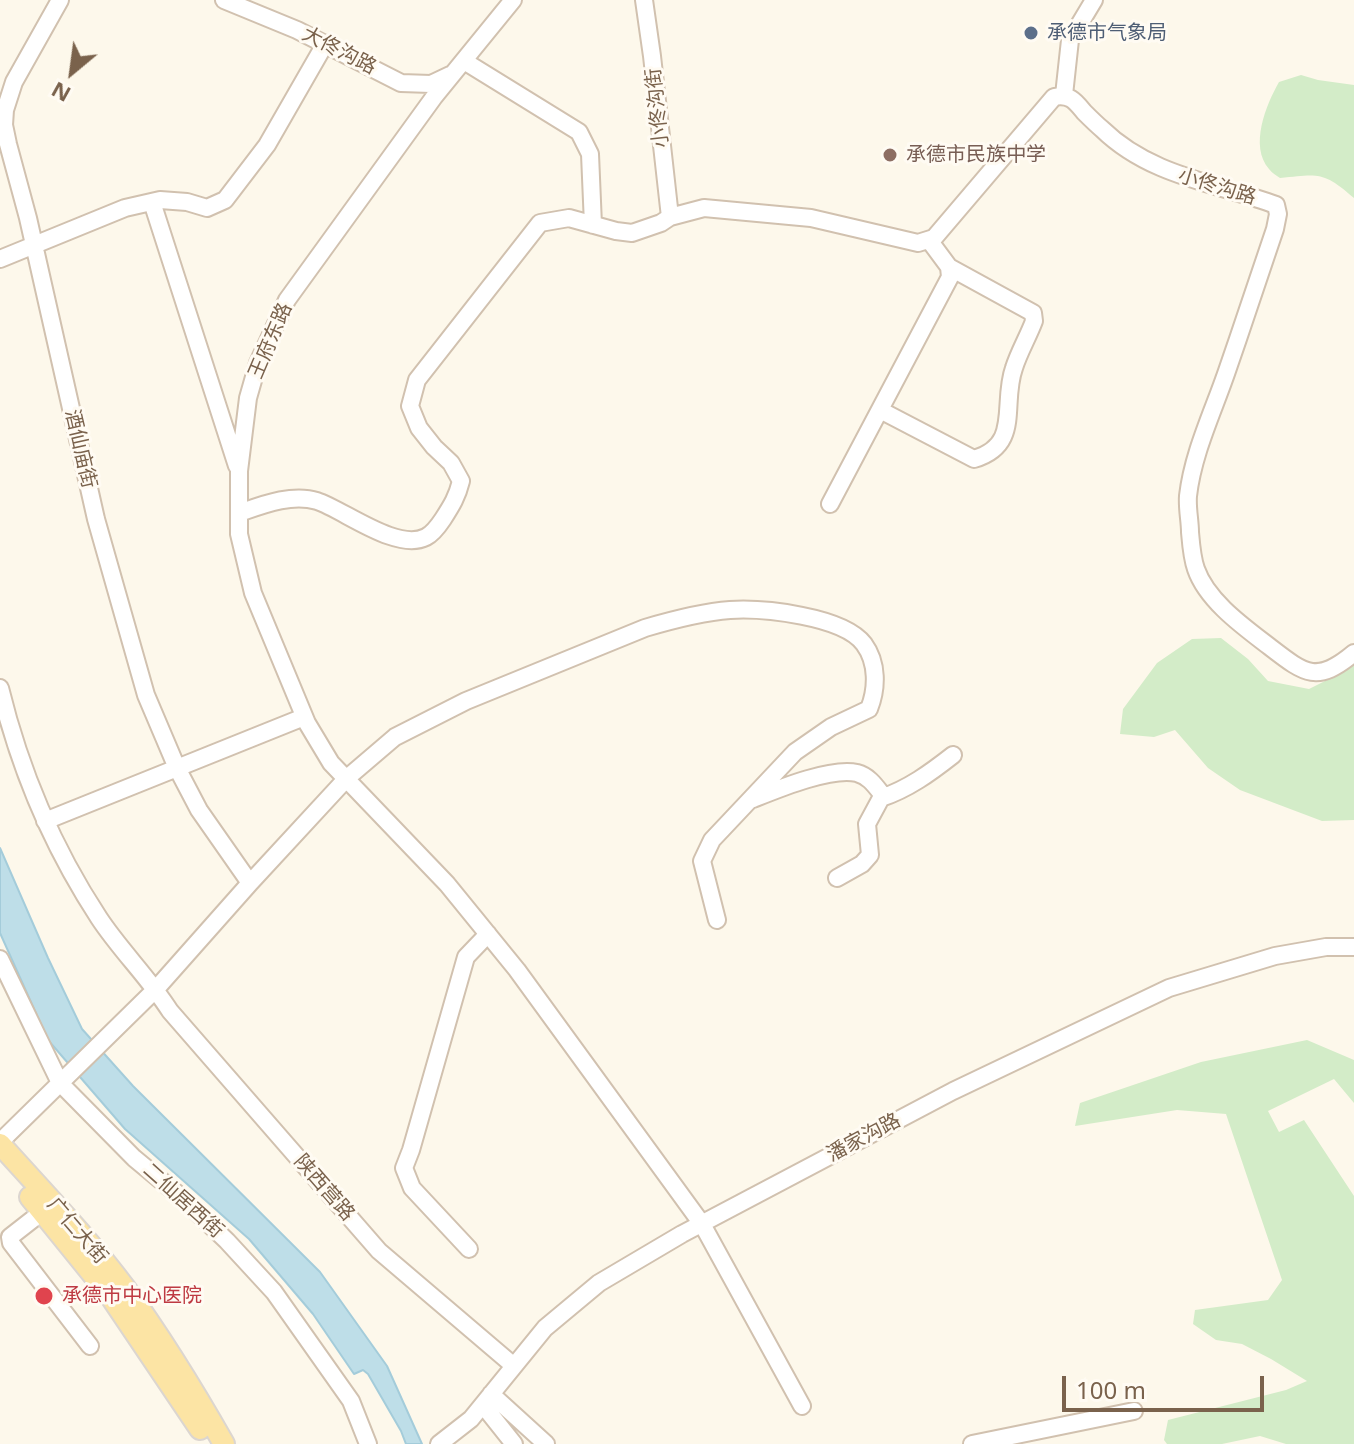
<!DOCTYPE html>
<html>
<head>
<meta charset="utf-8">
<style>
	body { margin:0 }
	#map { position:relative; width:1354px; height:1444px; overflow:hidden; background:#fdf8eb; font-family:"Noto Sans",sans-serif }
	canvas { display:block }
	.north { position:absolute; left:32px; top:32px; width:80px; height:80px; -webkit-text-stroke:6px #fffbf3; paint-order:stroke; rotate:209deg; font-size:22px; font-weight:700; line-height:32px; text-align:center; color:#7a624c }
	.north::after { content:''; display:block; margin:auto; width:28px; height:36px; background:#7a624c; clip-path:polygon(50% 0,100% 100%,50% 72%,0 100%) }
	.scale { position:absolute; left:1062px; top:1376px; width:202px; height:36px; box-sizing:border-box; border:4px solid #7a624c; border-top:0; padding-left:10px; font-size:24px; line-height:28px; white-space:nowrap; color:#7a624c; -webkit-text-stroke:6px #fffbf3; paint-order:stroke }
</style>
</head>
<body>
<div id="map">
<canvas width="1354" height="1444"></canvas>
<div class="north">N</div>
<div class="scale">100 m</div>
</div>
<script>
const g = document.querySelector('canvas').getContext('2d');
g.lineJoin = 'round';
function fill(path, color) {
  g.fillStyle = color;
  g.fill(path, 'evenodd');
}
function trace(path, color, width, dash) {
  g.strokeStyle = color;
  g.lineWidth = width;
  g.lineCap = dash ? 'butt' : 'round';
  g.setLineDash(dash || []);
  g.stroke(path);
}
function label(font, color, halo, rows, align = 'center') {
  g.font = font + ' "Noto Sans","Noto Sans SC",sans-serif';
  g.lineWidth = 6;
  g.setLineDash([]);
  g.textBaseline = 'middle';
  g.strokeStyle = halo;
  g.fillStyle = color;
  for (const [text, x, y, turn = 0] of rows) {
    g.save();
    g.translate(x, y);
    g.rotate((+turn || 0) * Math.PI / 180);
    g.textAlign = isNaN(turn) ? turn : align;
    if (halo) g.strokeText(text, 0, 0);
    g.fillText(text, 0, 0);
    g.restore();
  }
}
fill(new Path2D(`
	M 1301,75 L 1318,80 L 1354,85 L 1354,198 C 1323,171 1319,174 1280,178 C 1276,175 1272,173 1269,169 C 1249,146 1266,105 1279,82 Z
	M 1221,638 L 1248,659 L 1268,681 L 1309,689 L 1333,677 L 1354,660 L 1354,820 L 1322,821 L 1240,790 L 1208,768 L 1175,730 L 1154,737 L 1120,734 L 1123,709 L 1157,663 L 1192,639 Z
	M 1307,1040 L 1354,1060 L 1354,1103 L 1334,1079 L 1268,1111 L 1279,1132 L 1304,1120 L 1354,1196 L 1354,1444 L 1286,1444 L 1260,1436 L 1222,1444 L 1167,1444 L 1164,1440 L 1168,1420 L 1286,1390 L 1307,1381 L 1271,1359 L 1242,1344 L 1216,1340 L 1193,1324 L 1195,1310 L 1268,1300 L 1282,1280 L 1226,1114 L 1177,1110 L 1075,1126 L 1080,1103 L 1201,1062 Z`), '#d3ecc8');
const water = new Path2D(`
	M 0,848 L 48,958 L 82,1029 L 133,1086 L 320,1272 L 387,1366 L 422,1444 L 406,1444 L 401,1431 L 368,1374 L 363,1370 L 354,1374 L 313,1314 L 249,1239 L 125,1129 L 48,1040 L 0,933 Z`);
fill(water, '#bedee8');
trace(water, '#a4ccda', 2);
const minor = new Path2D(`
	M 60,0 L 14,82 L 5,110 L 4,125 L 8,144 L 28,218 L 96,519 L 146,695 L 177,768 L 199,810 L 250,883
	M 224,0 L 297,30 L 401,83 L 431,84 L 450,75
	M 513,0 L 434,97 L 287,300 L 258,363 L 248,398 L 239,471 L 239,534 L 253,593 L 307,723 L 331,763 L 447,884 L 517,970 L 702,1224 L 802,1406
	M 644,0 L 652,56 L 670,217
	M 464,61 L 579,132 L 590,154 L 593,225
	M 1064,95 L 1070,40 L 1094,0
	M 152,202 L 237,466
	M 0,259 L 125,208 L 160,200 L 187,202 L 207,208 L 225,200 L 267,145 L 325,44
	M 880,410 L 974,459 C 1022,445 1001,404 1014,368 C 1019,352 1028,337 1034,321 L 1033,313 L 949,267
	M 830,504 L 950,277 L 949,267 L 929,240
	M 239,513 C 262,505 292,493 317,501 C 344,510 397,552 426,537 C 432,534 439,525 443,519 C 452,505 457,497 461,481 L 451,463 L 434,447 L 419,428 L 410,406 L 417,380 L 540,223 L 569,218 L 616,231 L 632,233 L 661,223 L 670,217 L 704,208 L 811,218 L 918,243 L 934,238 L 1054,97 C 1070,94 1075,101 1084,112 C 1090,118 1096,124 1102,129 C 1150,176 1216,183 1276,205 L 1278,214 L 1275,229 C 1259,276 1244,322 1228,368 C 1214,410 1193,452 1188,496 C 1187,508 1190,521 1190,532 C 1191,544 1192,558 1196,569 C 1207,601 1244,627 1270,647 C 1305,674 1317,684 1354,653
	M 0,688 C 20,770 53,848 99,918 C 120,950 149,978 170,1011 L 379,1251 L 514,1366
	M 881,798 C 908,789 930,773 953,755
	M 753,799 C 778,789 831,767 857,773 C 868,776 874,784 881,793 L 881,798 L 867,824 L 870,855 L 862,864 L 837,878
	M 45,821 L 304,717
	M 0,959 L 60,1083 L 134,1158 L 181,1197 L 227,1241 L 274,1292 L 351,1401 L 368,1444
	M 0,1142 L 156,989 L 250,883 L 347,778 L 395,737 L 466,701 L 645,628 C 672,620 702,612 730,610 C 763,608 843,616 864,644 C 878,663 877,689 869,709 L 831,727 L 795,752 L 712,840 L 702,861 L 717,920
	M 42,1212 L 10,1237 L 11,1243 L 90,1346
	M 469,1249 L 412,1188 L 404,1168 L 411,1150 L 466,957 L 488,934
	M 491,1394 L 546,1444
	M 483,1405 L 514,1444
	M 439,1444 L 471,1419 L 545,1328 L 599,1283 L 682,1234 L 953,1091 L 1169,988 L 1275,956 L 1326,947 L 1354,947
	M 972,1444 L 1134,1411`);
const major = new Path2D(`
	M 0,1144 C 42,1191 87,1237 125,1288 C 160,1336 195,1393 224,1444
	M 30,1197 L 111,1297 L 200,1429`);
trace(minor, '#d1c1af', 20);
trace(major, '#dcd6d0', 24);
trace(minor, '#fff', 16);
trace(major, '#fce4a4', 20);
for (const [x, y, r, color] of [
	[1031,33,8,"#5c6f8a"],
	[890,155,8,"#8d6e63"],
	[44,1296,10,"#e0444e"]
]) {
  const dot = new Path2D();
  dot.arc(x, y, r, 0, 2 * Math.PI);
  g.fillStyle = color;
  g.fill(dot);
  trace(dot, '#fffbf3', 3);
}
label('20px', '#4e5e75', '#fffbf3', [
	["承德市气象局",1047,33]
], 'left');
label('20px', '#7a624c', '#fffbf3', [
	["大佟沟路",339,51,27],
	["小佟沟街",658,108,-96],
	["小佟沟路",1217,187,17],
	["王府东路",271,341,-67],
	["酒仙庙街",80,449,77],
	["潘家沟路",864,1138,-28],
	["陕西营路",324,1188,49],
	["二仙居西街",183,1201,42],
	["广仁大街",77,1231,49]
]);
label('20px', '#785e54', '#fffbf3', [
	["承德市民族中学",906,155]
], 'left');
label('20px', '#be3a42', '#fffbf3', [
	["承德市中心医院",62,1296]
], 'left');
</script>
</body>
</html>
